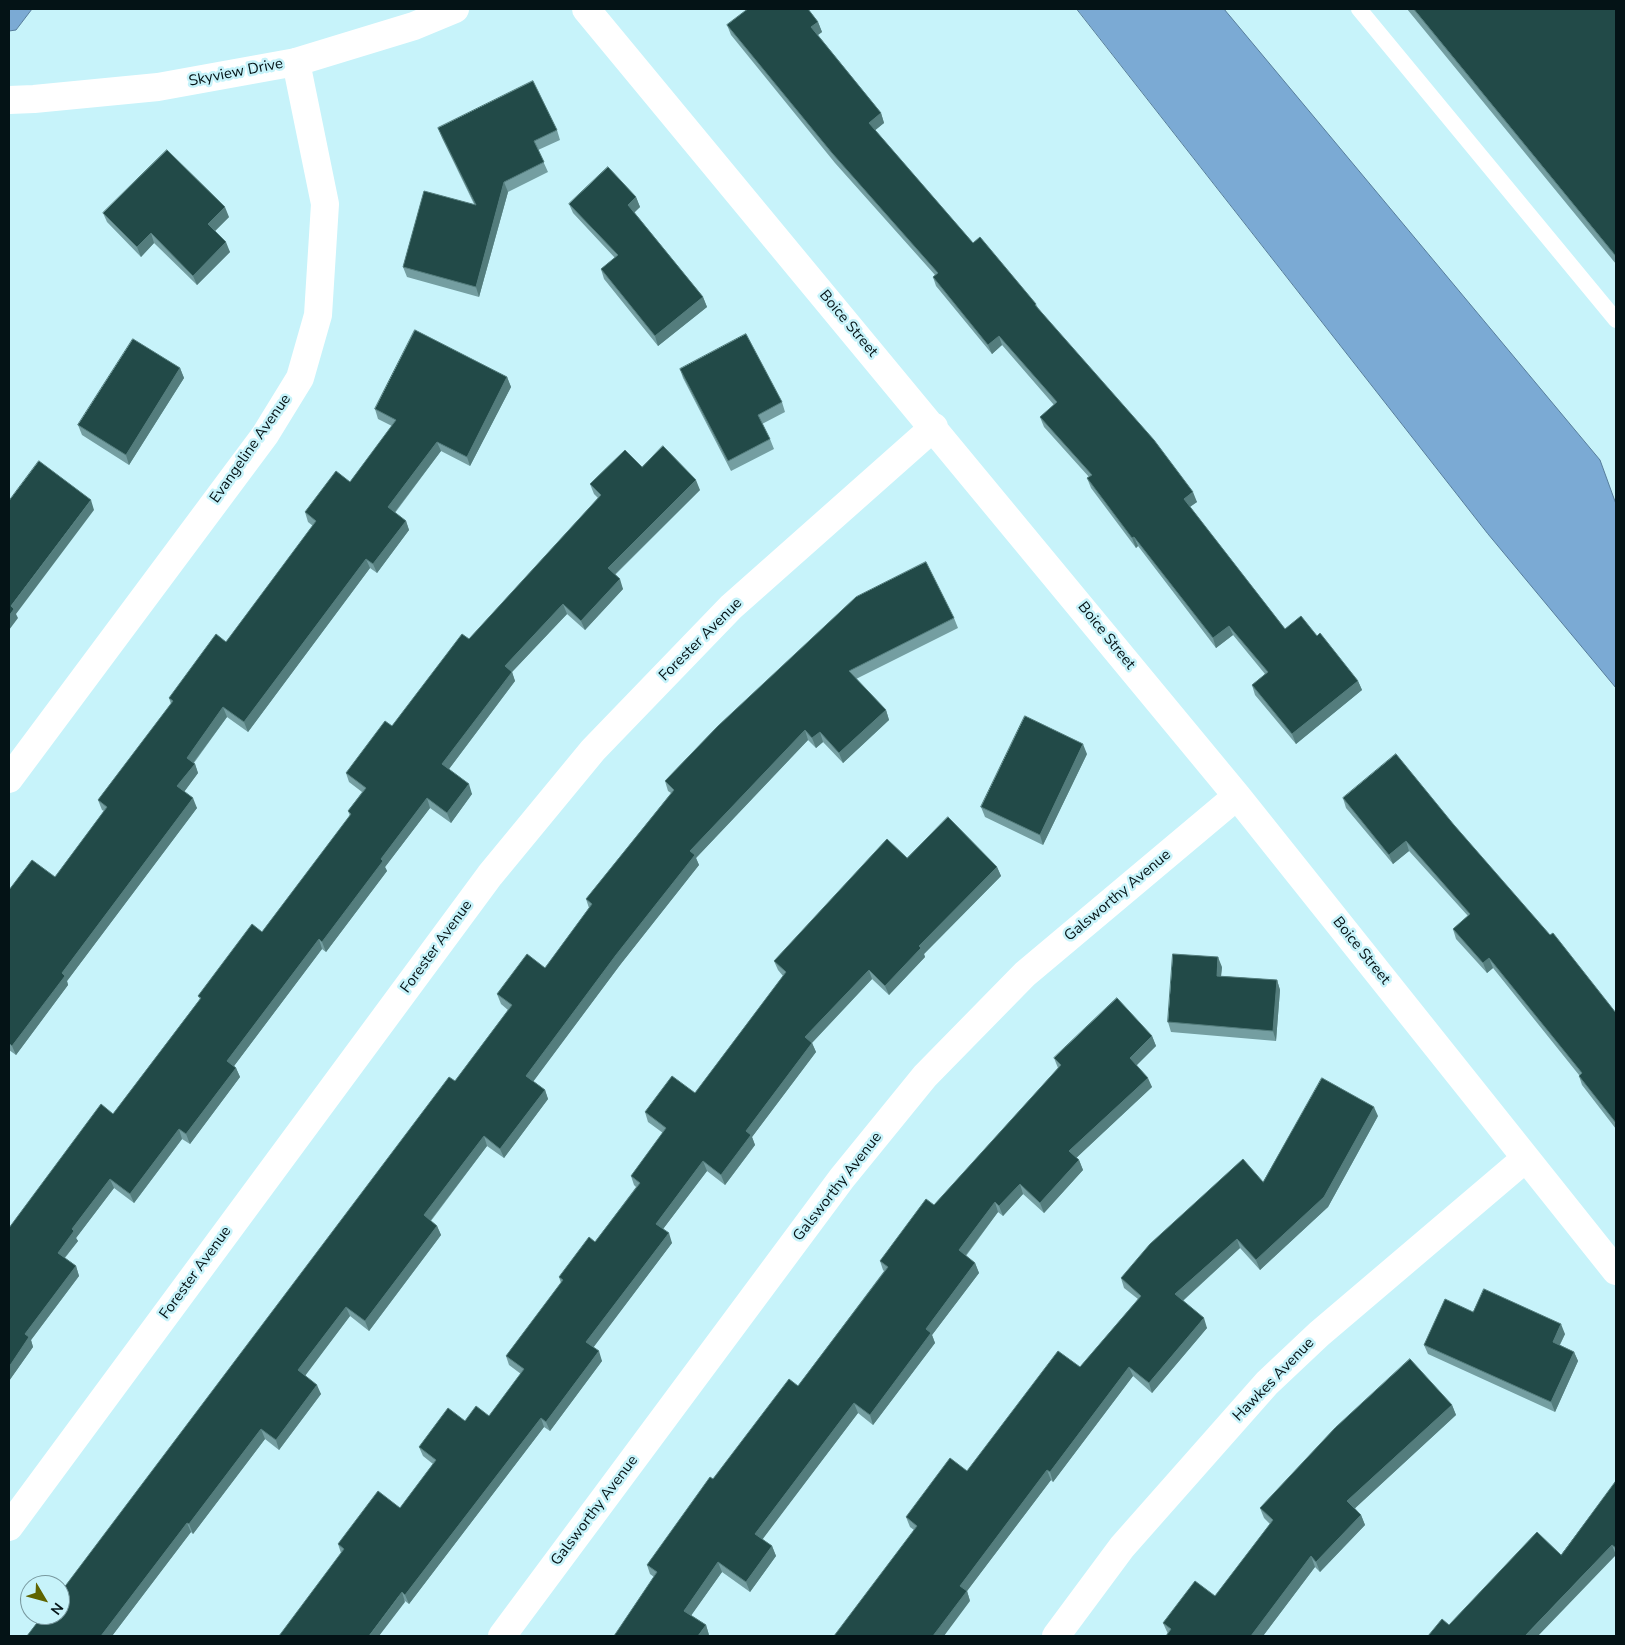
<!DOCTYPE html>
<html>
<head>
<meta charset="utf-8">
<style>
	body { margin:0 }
	#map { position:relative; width:1625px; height:1645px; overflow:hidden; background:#c7f3fa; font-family:"Nunito Sans",sans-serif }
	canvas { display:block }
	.frame { position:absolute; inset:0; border:10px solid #041316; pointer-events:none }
	.north { position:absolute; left:20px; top:1575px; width:50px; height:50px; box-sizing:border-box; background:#c7f3fa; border:1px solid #79999f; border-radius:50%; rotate:127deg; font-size:14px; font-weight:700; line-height:20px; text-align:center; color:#041316 }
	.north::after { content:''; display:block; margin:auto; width:18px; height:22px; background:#5f6400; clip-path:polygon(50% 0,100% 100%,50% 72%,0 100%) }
</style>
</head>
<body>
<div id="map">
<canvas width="1625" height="1645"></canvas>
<div class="frame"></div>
<div class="north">N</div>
</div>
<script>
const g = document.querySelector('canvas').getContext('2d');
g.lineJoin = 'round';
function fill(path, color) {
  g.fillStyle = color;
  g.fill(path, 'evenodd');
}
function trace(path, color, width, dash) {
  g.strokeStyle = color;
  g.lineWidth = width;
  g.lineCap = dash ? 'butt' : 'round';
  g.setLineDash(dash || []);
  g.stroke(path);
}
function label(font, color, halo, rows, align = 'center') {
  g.font = font + ' "Nunito Sans",sans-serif';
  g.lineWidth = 5;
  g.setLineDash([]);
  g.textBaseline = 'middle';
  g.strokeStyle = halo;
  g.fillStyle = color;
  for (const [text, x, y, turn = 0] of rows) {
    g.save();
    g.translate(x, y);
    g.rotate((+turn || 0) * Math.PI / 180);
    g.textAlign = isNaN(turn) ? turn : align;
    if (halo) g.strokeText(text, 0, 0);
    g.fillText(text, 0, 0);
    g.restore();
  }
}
const water = new Path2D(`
	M 9,9 L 32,9 L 16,30 L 9,31 Z
	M 1077,9 L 1224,9 L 1600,460 L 1616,504 L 1616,688 L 1488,534 Z`);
fill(water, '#7baad4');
trace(water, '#577d9b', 1);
trace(new Path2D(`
	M 1359,9 L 1616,320`), '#fff', 16);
trace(new Path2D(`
	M 586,9 L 1237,796 L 1616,1271
	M 9,779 L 265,435 L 300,378 L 318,315 L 325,204 L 296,62
	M 9,1527 L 490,875 L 593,750 L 731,607 L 934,427
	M 502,1636 L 842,1178 L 925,1076 L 1025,974 L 1237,796
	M 1056,1636 L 1122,1547 L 1267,1383 L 1319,1334 L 1526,1158`), '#fff', 28);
trace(new Path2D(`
	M 9,100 L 34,99 L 158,87 L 296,62 L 414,26 L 455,9`), '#fff', 28);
fill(new Path2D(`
	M 745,9 L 808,9 L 818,22 L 822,32 L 818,35 L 881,113 L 884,123 L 875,130 L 973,243 L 1036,304 L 1038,308 L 1197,502 L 1190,507 L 1285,629 L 1317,636 L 1358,681 L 1362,690 L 1296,744 L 1255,695 L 1252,685 L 1265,674 L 1233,635 L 1216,648 L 1138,546 L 1136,548 L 1091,488 L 1087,478 L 1089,477 L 1044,427 L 1040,417 L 1054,405 L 1002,345 L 992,354 L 936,286 L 933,277 L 935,275 L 835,163 L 731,35 L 727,25 L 746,10 Z
	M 1407,9 L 1616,9 L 1616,264 Z
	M 438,128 L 557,130 L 560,140 L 538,150 L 548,172 L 508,192 L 479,297 L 407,277 L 403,267 L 474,204 L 442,138 Z
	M 636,197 L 640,207 L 634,212 L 703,297 L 707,307 L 658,346 L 604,279 L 601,269 L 615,258 L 573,213 L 569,204 Z
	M 103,213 L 229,217 L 215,231 L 230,252 L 197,285 L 154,243 L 141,257 L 107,222 Z
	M 180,368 L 184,378 L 129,465 L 82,435 L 78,425 Z
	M 680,369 L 782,402 L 785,412 L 762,424 L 770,439 L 774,449 L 731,471 L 683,378 Z
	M 507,377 L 511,387 L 470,466 L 441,451 L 395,513 L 406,521 L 409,530 L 377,573 L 370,568 L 248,732 L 227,717 L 194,763 L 195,764 L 198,773 L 184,792 L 197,808 L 67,981 L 68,985 L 16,1055 L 9,1050 L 9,890 L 55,877 L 104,811 L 102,810 L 98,800 L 171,704 L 169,698 L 226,642 L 313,526 L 308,522 L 305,512 L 350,482 L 392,426 L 378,419 L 375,409 Z
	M 642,467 L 700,490 L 615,575 L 623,589 L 585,630 L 567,614 L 512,672 L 515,681 L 449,769 L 472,794 L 451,823 L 430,808 L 385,867 L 387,871 L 326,952 L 322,949 L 234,1066 L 236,1068 L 240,1077 L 190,1144 L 182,1139 L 134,1203 L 114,1188 L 76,1238 L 78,1241 L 65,1258 L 76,1266 L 79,1276 L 31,1340 L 33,1347 L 9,1381 L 9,1228 L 113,1114 L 200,999 L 198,996 L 262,932 L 350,816 L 348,811 L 362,792 L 349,782 L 346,773 L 392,726 L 469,639 L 598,498 L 594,494 L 590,484 Z
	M 954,618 L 958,628 L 856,679 L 886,710 L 889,720 L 843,763 L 823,742 L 816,748 L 808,740 L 696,858 L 699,865 L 620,965 L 533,1081 L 545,1090 L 548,1099 L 504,1158 L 487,1146 L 431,1221 L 437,1226 L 441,1235 L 369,1331 L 350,1316 L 305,1375 L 321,1394 L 279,1450 L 265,1439 L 193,1534 L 191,1532 L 112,1636 L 27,1636 L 455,1081 L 508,1010 L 501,1004 L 497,994 L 545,968 L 589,908 L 586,899 L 671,793 L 668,791 L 665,781 L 718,726 Z
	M 1087,754 L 1043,845 L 985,817 L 981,807 Z
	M 1343,798 L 1454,825 L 1616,1013 L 1616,1129 L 1582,1085 L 1579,1076 L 1579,1075 L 1493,968 L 1487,973 L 1456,939 L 1453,929 L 1468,916 L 1409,851 L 1393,864 L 1346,808 Z
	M 907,858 L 997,867 L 1001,876 L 924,954 L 925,957 L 889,995 L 872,979 L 812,1043 L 816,1052 L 752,1137 L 755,1145 L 725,1185 L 707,1171 L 663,1229 L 672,1243 L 593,1347 L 602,1361 L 550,1431 L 544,1427 L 409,1604 L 341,1553 L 338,1544 L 400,1508 L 433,1464 L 423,1456 L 419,1447 L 465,1421 L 489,1416 L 521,1374 L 509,1365 L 506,1356 L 561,1283 L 559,1277 L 595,1242 L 636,1187 L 634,1185 L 631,1176 L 663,1133 L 648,1122 L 645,1112 L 695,1093 L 783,976 L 778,970 L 774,961 Z
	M 1222,967 L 1221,976 L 1277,980 L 1280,990 L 1276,1041 L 1171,1032 L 1168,1022 Z
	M 1152,1036 L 1156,1046 L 1136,1065 L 1152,1087 L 1076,1158 L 1079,1160 L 1083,1170 L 1044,1213 L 1023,1194 L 1003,1216 L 998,1212 L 966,1256 L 975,1263 L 979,1273 L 932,1335 L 935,1343 L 873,1425 L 858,1413 L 762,1539 L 772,1546 L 776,1556 L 750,1592 L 722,1572 L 691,1615 L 706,1625 L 709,1635 L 654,1577 L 650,1574 L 647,1565 L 713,1479 L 798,1386 L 884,1271 L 883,1270 L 880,1261 L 934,1205 L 1058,1068 L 1054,1058 Z
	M 1378,1116 L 1328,1207 L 1260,1270 L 1240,1248 L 1183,1301 L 1207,1328 L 1152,1393 L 1133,1376 L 1053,1482 L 1051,1480 L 967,1591 L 970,1601 L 914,1530 L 910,1527 L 906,1517 L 967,1471 L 1080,1367 L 1138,1299 L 1124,1288 L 1121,1278 L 1263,1182 Z
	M 1473,1312 L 1565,1334 L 1560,1345 L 1574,1352 L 1578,1361 L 1555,1412 L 1428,1354 L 1424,1345 Z
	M 1452,1405 L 1456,1415 L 1355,1508 L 1361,1515 L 1365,1525 L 1320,1572 L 1315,1567 L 1263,1636 L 1166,1636 L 1168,1634 L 1163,1623 L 1215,1596 L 1270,1524 L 1264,1518 L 1260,1508 Z
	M 1616,1481 L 1616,1555 L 1428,1636 L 1449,1625 L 1561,1555 Z`), '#749ea1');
fill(new Path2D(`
	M 818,22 L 822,32 L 815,37 L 811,27 Z
	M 881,113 L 884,123 L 873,132 L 869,123 Z
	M 504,182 L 508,192 L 479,297 L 476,287 Z
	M 636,197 L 640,207 L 632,215 L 628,205 Z
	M 225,207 L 229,217 L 212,234 L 208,224 Z
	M 151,233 L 154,243 L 141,257 L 137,247 Z
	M 226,242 L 230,252 L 197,285 L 193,276 Z
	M 703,297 L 707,307 L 658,346 L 655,336 Z
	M 999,336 L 1002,345 L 992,354 L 988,345 Z
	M 180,368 L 184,378 L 129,465 L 126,455 Z
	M 507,377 L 511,387 L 470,466 L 467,457 Z
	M 437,442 L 441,451 L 391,517 L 388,507 Z
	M 696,480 L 700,490 L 611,578 L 608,568 Z
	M 1193,492 L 1197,502 L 1188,508 L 1184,499 Z
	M 91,500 L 94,510 L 16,614 L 18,618 L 9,630 L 9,616 L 11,606 Z
	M 406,521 L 409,530 L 377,573 L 373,564 Z
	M 1134,537 L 1138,546 L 1136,548 L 1132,538 Z
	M 366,559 L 370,568 L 248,732 L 244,722 Z
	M 620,579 L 623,589 L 585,630 L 581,621 Z
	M 563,604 L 567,614 L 512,672 L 515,681 L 446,773 L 442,764 L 505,666 Z
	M 1229,626 L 1233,635 L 1216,648 L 1213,638 Z
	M 1358,681 L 1362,690 L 1296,744 L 1292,734 Z
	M 223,707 L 227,717 L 190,767 L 187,758 Z
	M 886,710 L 889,720 L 843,763 L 839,753 Z
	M 805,730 L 808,740 L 696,858 L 699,865 L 620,965 L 530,1086 L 526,1076 L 690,851 Z
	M 820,732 L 823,742 L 816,748 L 812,738 Z
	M 1083,744 L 1087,754 L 1043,845 L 1040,835 Z
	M 195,764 L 198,773 L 181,796 L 177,786 Z
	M 469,784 L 472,794 L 451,823 L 447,813 Z
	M 193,798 L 197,808 L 67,981 L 68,985 L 16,1055 L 12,1046 L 62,973 Z
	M 427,798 L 430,808 L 385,867 L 387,871 L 326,952 L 322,942 L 381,859 Z
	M 1406,841 L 1409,851 L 1393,864 L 1389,855 Z
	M 997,867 L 1001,876 L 924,954 L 925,957 L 889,995 L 885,986 L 919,946 Z
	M 319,939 L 322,949 L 231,1070 L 227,1061 Z
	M 1218,957 L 1222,967 L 1220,985 L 1217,976 Z
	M 1489,958 L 1493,968 L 1487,973 L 1483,963 Z
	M 869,970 L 872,979 L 808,1047 L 805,1037 Z
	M 1277,980 L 1280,990 L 1276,1041 L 1273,1031 Z
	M 1152,1036 L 1156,1046 L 1134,1068 L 1130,1058 Z
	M 812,1043 L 816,1052 L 752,1137 L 755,1145 L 725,1185 L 721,1175 L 746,1131 Z
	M 236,1068 L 240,1077 L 190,1144 L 186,1134 Z
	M 1148,1078 L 1152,1087 L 1073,1161 L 1069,1151 Z
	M 545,1090 L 548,1099 L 504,1158 L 500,1149 Z
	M 1374,1107 L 1378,1116 L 1328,1207 L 1260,1270 L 1256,1260 Z
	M 179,1129 L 182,1139 L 134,1203 L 130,1194 Z
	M 484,1136 L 487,1146 L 427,1225 L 424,1215 Z
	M 1079,1160 L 1083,1170 L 1044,1213 L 1040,1203 Z
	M 703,1161 L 707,1171 L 660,1233 L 656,1224 Z
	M 110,1179 L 114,1188 L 76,1238 L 78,1241 L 61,1262 L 58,1253 L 72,1229 Z
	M 1020,1184 L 1023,1194 L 1003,1216 L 999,1206 Z
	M 995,1202 L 998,1212 L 962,1260 L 959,1250 Z
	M 437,1226 L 441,1235 L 369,1331 L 365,1321 Z
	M 669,1233 L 672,1243 L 590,1352 L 586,1342 Z
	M 1237,1239 L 1240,1248 L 1179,1304 L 1175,1294 Z
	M 975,1263 L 979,1273 L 932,1335 L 935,1343 L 873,1425 L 870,1415 L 926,1329 Z
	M 76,1266 L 79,1276 L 31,1340 L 33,1347 L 9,1381 L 9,1367 L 25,1334 Z
	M 346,1307 L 350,1316 L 302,1380 L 298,1370 Z
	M 1204,1318 L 1207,1328 L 1152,1393 L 1149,1383 Z
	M 1561,1324 L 1565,1334 L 1556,1352 L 1553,1342 Z
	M 599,1351 L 602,1361 L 550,1431 L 546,1422 Z
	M 1574,1352 L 1578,1361 L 1555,1412 L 1551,1402 Z
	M 1129,1367 L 1133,1376 L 1053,1482 L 1050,1472 Z
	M 317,1385 L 321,1394 L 279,1450 L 276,1440 Z
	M 854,1403 L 858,1413 L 759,1544 L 755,1534 Z
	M 1452,1405 L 1456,1415 L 1351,1512 L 1347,1501 Z
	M 541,1418 L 544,1427 L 409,1604 L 405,1595 Z
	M 261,1429 L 265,1439 L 193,1534 L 189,1524 Z
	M 1047,1470 L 1051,1480 L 967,1591 L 970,1601 L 944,1636 L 933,1636 L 960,1586 Z
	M 1361,1515 L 1365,1525 L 1320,1572 L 1316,1562 Z
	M 187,1523 L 191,1532 L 112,1636 L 101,1636 Z
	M 1612,1545 L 1616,1555 L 1538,1636 L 1525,1636 Z
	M 772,1546 L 776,1556 L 750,1592 L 746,1582 Z
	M 1311,1556 L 1315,1567 L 1263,1636 L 1251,1636 Z
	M 718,1562 L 722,1572 L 688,1620 L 684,1611 Z
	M 402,1592 L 405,1602 L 379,1636 L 369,1636 Z
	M 706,1625 L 709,1635 L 708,1636 L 698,1636 Z`), '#547d7d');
const building = new Path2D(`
	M 748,9 L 808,9 L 818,22 L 811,27 L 881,113 L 869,123 L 973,243 L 980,237 L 1036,304 L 1035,305 L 1154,440 L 1193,492 L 1184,499 L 1285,629 L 1301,616 L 1317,636 L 1320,633 L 1358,681 L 1292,734 L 1252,685 L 1268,672 L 1229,626 L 1213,638 L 1134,537 L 1132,538 L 1087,478 L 1092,475 L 1040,417 L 1057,402 L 999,336 L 988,345 L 933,277 L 938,273 L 832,153 L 727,25 Z
	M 1414,9 L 1616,9 L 1616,256 Z
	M 533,81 L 557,130 L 534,141 L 544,162 L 504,182 L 476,287 L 403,267 L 424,191 L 476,205 L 438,128 Z
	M 167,150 L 225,207 L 208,224 L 226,242 L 193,276 L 151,233 L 137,247 L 103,213 Z
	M 608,167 L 636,197 L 628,205 L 703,297 L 655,336 L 601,269 L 618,255 L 569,204 Z
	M 415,330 L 507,377 L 467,457 L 437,442 L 388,507 L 406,521 L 373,564 L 366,559 L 244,722 L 223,707 L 187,758 L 195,764 L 177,786 L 193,798 L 62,973 L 65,976 L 12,1046 L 9,1043 L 9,912 L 10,911 L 9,910 L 9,890 L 32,860 L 55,877 L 107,807 L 98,800 L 173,701 L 169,698 L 216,634 L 226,642 L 316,521 L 305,512 L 336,471 L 350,482 L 396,420 L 375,409 Z
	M 746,334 L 782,402 L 758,415 L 770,439 L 728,461 L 680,369 Z
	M 133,339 L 180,368 L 126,455 L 78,425 Z
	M 663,446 L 696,480 L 608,568 L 620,579 L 581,621 L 563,604 L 505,666 L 512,672 L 442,764 L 469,784 L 447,813 L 427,798 L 381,859 L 383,861 L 322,942 L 319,939 L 227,1061 L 236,1068 L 186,1134 L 179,1129 L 130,1194 L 110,1179 L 72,1229 L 74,1231 L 58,1253 L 76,1266 L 25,1334 L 29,1337 L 9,1367 L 9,1228 L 101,1104 L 113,1114 L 201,998 L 198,996 L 252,924 L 262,932 L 351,814 L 348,811 L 366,788 L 346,773 L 385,721 L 392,726 L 462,634 L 469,639 L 601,495 L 590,484 L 625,450 L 642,467 Z
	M 39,461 L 91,500 L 11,606 L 14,609 L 9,616 L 9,501 Z
	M 926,562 L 954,618 L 849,671 L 886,710 L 839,753 L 820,732 L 812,738 L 805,730 L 690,851 L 695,855 L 616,955 L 526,1076 L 545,1090 L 500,1149 L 484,1136 L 424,1215 L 437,1226 L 365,1321 L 346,1307 L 298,1370 L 317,1385 L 276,1440 L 261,1429 L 189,1524 L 187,1523 L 101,1636 L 27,1636 L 43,1615 L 60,1615 L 60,1593 L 449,1077 L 455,1081 L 512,1005 L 497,994 L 527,954 L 545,968 L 592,904 L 586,899 L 674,790 L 665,781 L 718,726 L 856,597 Z
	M 1025,716 L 1083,744 L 1040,835 L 981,807 Z
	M 1396,754 L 1454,825 L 1550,935 L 1553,933 L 1616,1013 L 1616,1123 L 1579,1076 L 1582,1073 L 1489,958 L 1483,963 L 1453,929 L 1470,914 L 1406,841 L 1389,855 L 1343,798 Z
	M 948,817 L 997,867 L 919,946 L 921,948 L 885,986 L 869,970 L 805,1037 L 812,1043 L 746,1131 L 751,1135 L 721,1175 L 703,1161 L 656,1224 L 669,1233 L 586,1342 L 599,1351 L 546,1422 L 541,1418 L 405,1595 L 402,1592 L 369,1636 L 279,1636 L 344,1549 L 338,1544 L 378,1491 L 400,1508 L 436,1460 L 419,1447 L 448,1408 L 465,1421 L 476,1406 L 489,1416 L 524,1369 L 506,1356 L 563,1280 L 559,1277 L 589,1237 L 595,1242 L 640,1183 L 631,1176 L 666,1128 L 645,1112 L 672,1076 L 695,1093 L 786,972 L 774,961 L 887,839 L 907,858 Z
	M 1173,954 L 1218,957 L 1217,976 L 1277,980 L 1273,1031 L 1168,1022 Z
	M 1117,998 L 1152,1036 L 1130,1058 L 1148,1078 L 1069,1151 L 1079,1160 L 1040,1203 L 1020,1184 L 999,1206 L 995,1202 L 959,1250 L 975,1263 L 926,1329 L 931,1333 L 870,1415 L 854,1403 L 755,1534 L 772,1546 L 746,1582 L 718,1562 L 684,1611 L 706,1625 L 698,1636 L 614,1636 L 657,1572 L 647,1565 L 710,1477 L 713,1479 L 789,1379 L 798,1386 L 888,1267 L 880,1261 L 926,1199 L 934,1205 L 1061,1065 L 1054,1058 Z
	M 1322,1078 L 1374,1107 L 1324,1197 L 1256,1260 L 1237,1239 L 1175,1294 L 1204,1318 L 1149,1383 L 1129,1367 L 1050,1472 L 1047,1470 L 960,1586 L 967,1591 L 933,1636 L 834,1636 L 917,1526 L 906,1517 L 950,1458 L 967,1471 L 1058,1351 L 1080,1367 L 1141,1296 L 1121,1278 L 1150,1244 L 1243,1159 L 1263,1182 Z
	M 1484,1289 L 1561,1324 L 1553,1342 L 1574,1352 L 1551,1402 L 1424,1345 L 1445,1299 L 1473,1312 Z
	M 1410,1359 L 1452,1405 L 1347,1501 L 1361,1515 L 1316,1562 L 1311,1556 L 1251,1636 L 1166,1636 L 1171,1629 L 1163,1623 L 1195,1581 L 1215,1596 L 1273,1520 L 1260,1508 L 1335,1428 Z
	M 1616,1481 L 1616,1548 L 1612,1545 L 1525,1636 L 1428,1636 L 1442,1619 L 1449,1625 L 1537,1532 L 1561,1555 Z`);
fill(building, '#224a48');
trace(building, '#547d7d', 1);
label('15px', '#041316', '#c7f3fa', [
	["Skyview Drive",236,73,-11],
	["Boice Street",848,324,50],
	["Evangeline Avenue",251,449,-55],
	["Boice Street",1106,636,51],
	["Forester Avenue",701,640,-45],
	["Galsworthy Avenue",1118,896,-40],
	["Forester Avenue",437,947,-54],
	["Boice Street",1361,951,51],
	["Galsworthy Avenue",838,1187,-52],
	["Forester Avenue",196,1273,-54],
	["Hawkes Avenue",1274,1380,-46],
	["Galsworthy Avenue",595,1511,-53]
]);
</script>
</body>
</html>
